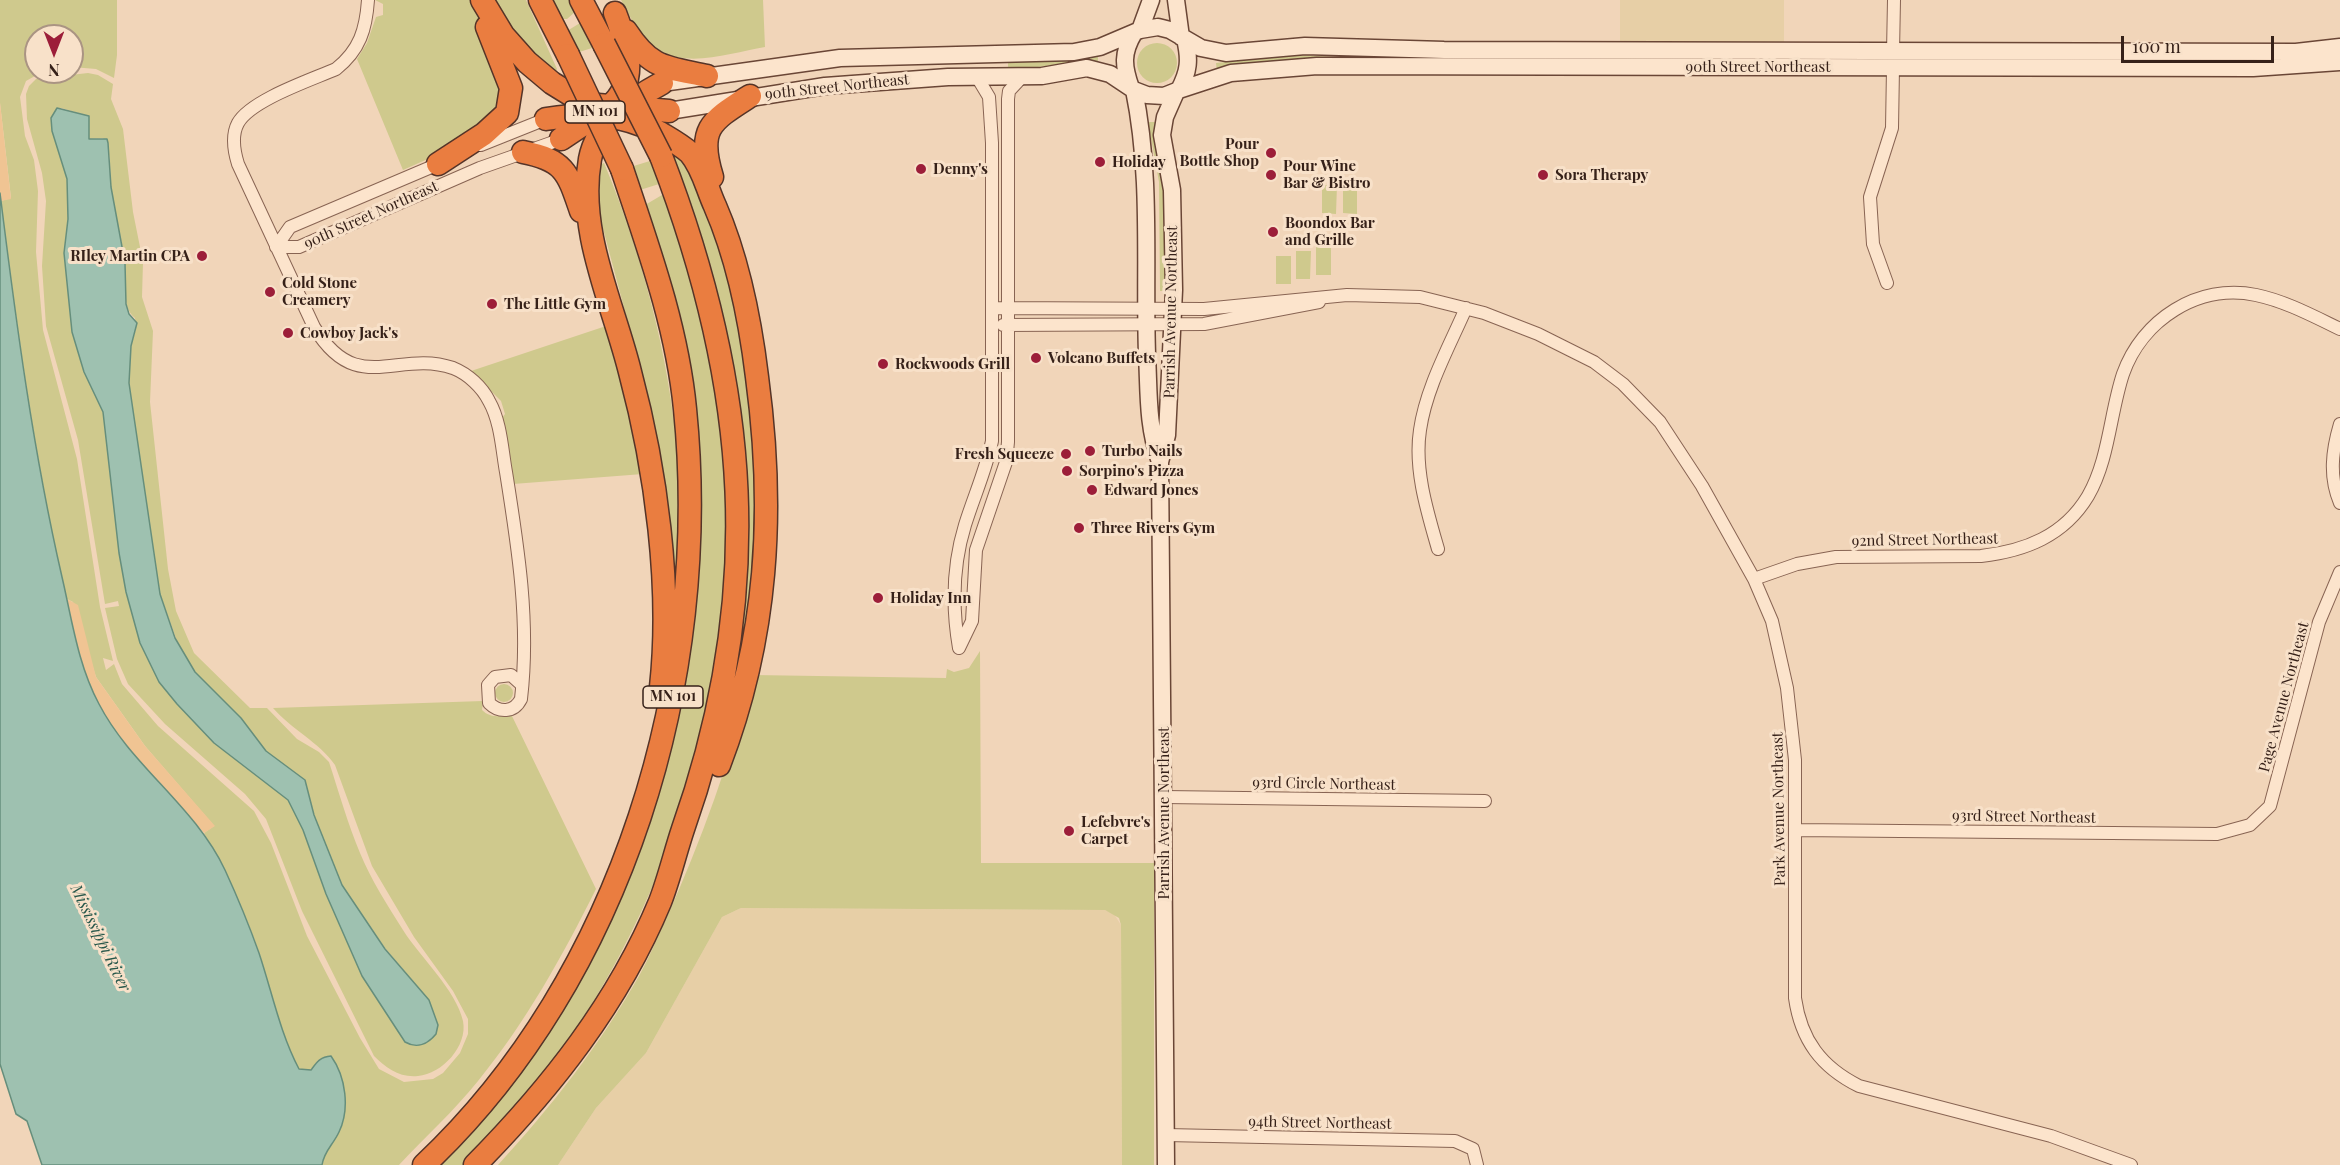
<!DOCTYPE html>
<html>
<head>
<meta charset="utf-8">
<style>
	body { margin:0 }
	#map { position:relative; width:2340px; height:1165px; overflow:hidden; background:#f1d5b9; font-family:"Playfair Display",serif }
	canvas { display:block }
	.north { position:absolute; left:24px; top:24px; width:60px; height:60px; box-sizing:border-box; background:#f8e1c9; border:2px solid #aa9483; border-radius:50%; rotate:180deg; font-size:16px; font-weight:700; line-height:24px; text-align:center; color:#362119 }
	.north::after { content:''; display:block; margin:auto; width:21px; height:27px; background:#9c1e39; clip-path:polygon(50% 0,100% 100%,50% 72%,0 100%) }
	.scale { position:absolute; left:2121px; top:36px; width:153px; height:27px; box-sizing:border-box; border:3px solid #362119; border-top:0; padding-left:8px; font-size:18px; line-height:21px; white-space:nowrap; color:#362119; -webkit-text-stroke:4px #f8e1c9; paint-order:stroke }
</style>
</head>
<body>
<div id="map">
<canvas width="2340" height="1165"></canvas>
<div class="north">N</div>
<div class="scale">100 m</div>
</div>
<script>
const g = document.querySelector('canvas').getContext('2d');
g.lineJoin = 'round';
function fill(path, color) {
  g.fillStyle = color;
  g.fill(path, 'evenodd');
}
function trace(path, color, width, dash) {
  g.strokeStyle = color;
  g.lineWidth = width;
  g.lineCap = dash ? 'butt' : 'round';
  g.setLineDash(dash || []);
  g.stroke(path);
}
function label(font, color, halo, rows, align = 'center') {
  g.font = font + ' "Playfair Display",serif';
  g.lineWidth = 6;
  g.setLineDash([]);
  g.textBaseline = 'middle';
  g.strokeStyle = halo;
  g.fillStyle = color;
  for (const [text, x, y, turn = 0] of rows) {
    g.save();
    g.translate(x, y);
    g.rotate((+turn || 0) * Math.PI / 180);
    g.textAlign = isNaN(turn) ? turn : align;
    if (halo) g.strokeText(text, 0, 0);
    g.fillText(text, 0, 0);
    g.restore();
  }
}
fill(new Path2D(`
	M 1620,0 L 1784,0 L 1784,48 L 1620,48 Z
	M 741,908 L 1105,910 L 1114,914 L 1121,925 L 1122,1165 L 558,1165 L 596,1108 L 646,1053 L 722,917 Z`), '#e7cfa6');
fill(new Path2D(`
	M 0,0 L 117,0 L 117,55 L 114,78 L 96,69 L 72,67 L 72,36 L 36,36 L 36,72 L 42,72 L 26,81 L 20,97 L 25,136 L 34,160 L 38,191 L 36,252 L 43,330 L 77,459 L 100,607 L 113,661 L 103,658 L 106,670 L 114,664 L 122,684 L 158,726 L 254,811 L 271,843 L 307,936 L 360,1038 L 379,1069 L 404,1082 L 433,1079 L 443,1073 L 460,1053 L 468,1034 L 468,1019 L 453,991 L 414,937 L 372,866 L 335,765 C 319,742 291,729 273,708 L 483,701 L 482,710 C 490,718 500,717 511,714 L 596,889 C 562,957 526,1022 478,1081 C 454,1111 425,1137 399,1165 L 322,1165 L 325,1151 L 332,1144 L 318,1060 L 311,1070 L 299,1070 C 280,1034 272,993 260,955 C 246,913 226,872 204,833 L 214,826 L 145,746 L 96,677 L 73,602 L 67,599 C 36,468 18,334 1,201 L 11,198 L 0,103 Z
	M 375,0 L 472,0 L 492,46 L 505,103 L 448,150 L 403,170 L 357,59 L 367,43 L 376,17 L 383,15 L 383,4 Z
	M 495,0 L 526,0 L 557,69 L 555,73 L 515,35 Z
	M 549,0 L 572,0 L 575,12 L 567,19 L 561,19 Z
	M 621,0 L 763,0 L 765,47 C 734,52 690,68 661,51 L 658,55 L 644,42 Z
	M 580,23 L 592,48 L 576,53 L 567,31 Z
	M1137 63a20 20 0 1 1 40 0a20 20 0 1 1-40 0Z
	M 1098,55 L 1098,62 L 1083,61 L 1008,71 L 1008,60 Z
	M 1293,55 L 1338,57 L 1338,61 L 1217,71 L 1216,63 Z
	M 88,73 L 98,75 L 113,84 L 111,99 L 123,129 L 133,212 L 143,262 L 142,297 L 153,331 L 150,402 L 168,569 L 176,611 L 194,653 L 250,708 L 267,708 L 297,739 L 319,752 L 329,762 C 339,793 348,824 360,853 C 371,880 388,906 403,930 C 420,957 456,990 463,1021 C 468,1046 442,1074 418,1076 C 400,1078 386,1068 374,1056 L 302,911 L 266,819 L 245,794 L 165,724 L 128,684 L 117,659 L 105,608 L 119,606 L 118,601 L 105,604 L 78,440 L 46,326 L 42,266 L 46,201 L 42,173 L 27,119 L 26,94 L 29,86 L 36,79 ZM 61,108 L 89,116 L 89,139 L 103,138 C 113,154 109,170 111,188 C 113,214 123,239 125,265 C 126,281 121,307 135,318 L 136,329 L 131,346 L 129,383 L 134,422 L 160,594 L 181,652 L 195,672 L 241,718 L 266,751 L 305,780 L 314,815 L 342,885 L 385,948 L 429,1000 L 405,1042 L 362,976 L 303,830 L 288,800 L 214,743 L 177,704 L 159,682 L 152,665 L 126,592 L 103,412 L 84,372 L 64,253 L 68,219 L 67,179 L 52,131 Z
	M 1148,122 L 1157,122 L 1165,203 L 1166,291 L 1160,291 L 1159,182 Z
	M 665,144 L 689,156 L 734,289 L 762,466 L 758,563 L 738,662 C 762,478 739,314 665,144 Z
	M 650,161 L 659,184 L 640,190 L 627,168 Z
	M 604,163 C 647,266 673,373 680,484 C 682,529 677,576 675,621 L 639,364 L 597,206 L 599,165 Z
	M 1322,185 L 1337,185 L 1336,214 L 1322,213 Z
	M 1343,185 L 1357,185 L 1357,214 L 1343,213 Z
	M 662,195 C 668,204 671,218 675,229 C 688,266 697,303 706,341 C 766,596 696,877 538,1083 C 516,1112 489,1139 463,1165 L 436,1165 L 595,950 L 627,885 L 648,831 L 682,704 L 694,628 L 700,494 L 696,434 L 645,205 Z
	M 1316,247 L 1331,247 L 1331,275 L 1316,275 Z
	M 1296,251 L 1311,251 L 1310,279 L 1296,279 Z
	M 1276,256 L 1291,256 L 1291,284 L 1276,284 Z
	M 609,325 L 643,474 L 513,484 L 502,418 L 505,414 L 501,401 L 471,371 Z
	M 980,651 L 981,863 L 1154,863 L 1154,1165 L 1122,1165 L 1121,925 L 1119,918 L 1105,910 L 741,908 L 722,917 L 646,1053 L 596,1108 L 558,1165 L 498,1165 C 551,1107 600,1045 639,976 C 649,958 657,938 666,919 C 702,840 730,759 753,675 L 946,678 L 947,669 L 954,672 L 969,668 Z
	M495 693a9 9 0 1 1 18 0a9 9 0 1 1-18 0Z`), '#cfc98d');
fill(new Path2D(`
	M 0,103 L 11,199 L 1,201 L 0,193 Z
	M 67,599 L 78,605 L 96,677 L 145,746 L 215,826 L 204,833 C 171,794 123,748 99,705 C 81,672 75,635 67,599 Z`), '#f0c493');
const water = new Path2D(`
	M 57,108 L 89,116 L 89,139 L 107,139 L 108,143 L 111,187 L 125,263 L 126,304 L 129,314 L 137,323 L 131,346 L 129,383 L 160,594 L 175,638 L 195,672 L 241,718 L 266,751 L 305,780 L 314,815 L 342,885 L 385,949 L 429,1000 L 438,1025 L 436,1034 C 428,1044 417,1049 405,1042 L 362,976 L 326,894 L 303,830 L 288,800 L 214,743 L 177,704 L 159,682 L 140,643 L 126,592 L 119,553 L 103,412 L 84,372 L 72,332 L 64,253 L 68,219 L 67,179 L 52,131 L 51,118 Z
	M 0,193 C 16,322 33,451 62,577 C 72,620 78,665 99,704 C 131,766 195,806 225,870 C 237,896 249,925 259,953 C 272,992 280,1033 299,1069 L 311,1070 C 317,1062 320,1057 331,1056 C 346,1077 350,1109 339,1132 C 333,1145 324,1151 322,1165 L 42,1165 L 27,1121 L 16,1114 L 0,1064 Z`);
fill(water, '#9ec1b0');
trace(water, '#668e7c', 1.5);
const minor = new Path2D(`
	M 368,0 C 366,29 360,50 336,69 C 311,80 251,100 238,123 C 231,136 234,151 238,164 L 314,327 C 357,398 397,349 453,368 C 468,374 482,387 489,401 C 501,422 502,450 506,472 C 518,547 530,623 521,699 C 514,713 499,713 489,703 L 488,685 L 495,677 L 511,675 L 521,684
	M 1893,52 L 1894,0
	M 481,145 L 551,117
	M 276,247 L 290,227 L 443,162
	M 276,247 L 299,247 L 480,168 L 565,138
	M 1887,283 L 1873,244 L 1870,197 L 1892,128 L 1893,68
	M 994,308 L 1204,309 L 1347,295 L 1420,297 L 1484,313 L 1538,334 L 1594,362 L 1623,384 L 1660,422 L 1702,486 L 1754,579 L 1772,621 L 1787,688 L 1795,760 L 1795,998 C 1801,1040 1821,1067 1859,1086 L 2051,1136 L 2131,1165
	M 1003,325 L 1204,324 L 1319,302
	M 2340,424 C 2332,451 2329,477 2340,503
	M 1438,549 C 1427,511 1414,469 1420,430 C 1426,388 1449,347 1466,308
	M 1754,579 L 1797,564 L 1836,557 L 1981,556 C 2025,551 2064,536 2088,496 C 2109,460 2110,413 2123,374 C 2142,320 2198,283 2256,295 C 2285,301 2313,316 2340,329
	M 959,648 L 972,621 L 976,550 L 1006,462 L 1008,442 L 1008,99 L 1009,91 L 1023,76
	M 959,648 C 952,607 953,564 965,525 C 974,496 986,470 992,441 L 992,143 L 989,97 L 977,77
	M 1164,797 L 1485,801
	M 1796,830 L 2217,834 L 2250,825 L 2270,806 L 2319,622 L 2340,572
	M 1166,1135 L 1455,1141 L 1473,1149 L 1477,1165`);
const secondary = new Path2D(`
	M 1176,0 L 1181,37
	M 1140,30 L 1151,0
	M 662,83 L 840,58 L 1074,52 L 1100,47 L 1140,30 L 1158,27 L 1170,30 L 1201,48 L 1226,53 L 1305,46 L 1444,50 L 2296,52 L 2340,47
	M 1131,88 C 1123,66 1122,53 1134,33
	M 1134,90 C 1152,177 1144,266 1147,354 C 1149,393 1147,425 1160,462
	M 1179,90 L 1231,73 L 1317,66 L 2253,68 L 2340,62
	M 669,111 L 825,86 L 948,77 L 1042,76 L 1087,68 L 1110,74 L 1134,90 L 1147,95 L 1164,96 L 1179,90 C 1189,71 1190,60 1185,39
	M 1166,1165 L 1160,462 L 1167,435 L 1174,290 L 1172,190 L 1162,135 L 1165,117 L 1176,92`);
const motorway = new Path2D(`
	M 482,0 L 503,35 L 527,62 L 552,83 L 586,104 L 669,111
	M 540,0 L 568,55
	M 581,0 L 604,44
	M 626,31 C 651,69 665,67 707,76
	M 546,119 C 591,112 619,113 660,133 C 670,139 681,145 690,153 C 703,168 707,189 715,206 C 738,259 750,319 757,377 C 775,511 768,637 719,765
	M 561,139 L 609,107 C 640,82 627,44 615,13
	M 523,152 C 565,160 568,173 581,211
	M 438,164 L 484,134 L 507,113 L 511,88 L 487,27
	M 712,177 C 697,128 711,121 750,96
	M 661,687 C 672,587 656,469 630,372 C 613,303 577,232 590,159 C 597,122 631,100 662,83
	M 424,1165 C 624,977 712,677 685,409 C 677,326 648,247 622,169
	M 475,1165 C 551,1088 618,1003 660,902 C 669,879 675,853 683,829 C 766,594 750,387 661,156`);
trace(minor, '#886453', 14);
trace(secondary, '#6a4636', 19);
trace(motorway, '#553428', 25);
trace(minor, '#fce4cc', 12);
trace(secondary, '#fce4cc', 16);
trace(motorway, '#ea7d40', 22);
const motorwayBridge = new Path2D(`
	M 604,44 L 661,156
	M 568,55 L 622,169`);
trace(motorwayBridge, '#553428', 25, []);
trace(motorwayBridge, '#ea7d40', 22);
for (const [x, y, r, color] of [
	[1271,153,6,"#9c1e39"],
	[1100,162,6,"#9c1e39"],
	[921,169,6,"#9c1e39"],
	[1271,175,6,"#9c1e39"],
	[1543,175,6,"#9c1e39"],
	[1273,232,6,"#9c1e39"],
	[202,256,6,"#9c1e39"],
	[270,292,6,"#9c1e39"],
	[492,304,6,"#9c1e39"],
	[288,333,6,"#9c1e39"],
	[1036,358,6,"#9c1e39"],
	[883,364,6,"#9c1e39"],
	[1090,451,6,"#9c1e39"],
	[1066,454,6,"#9c1e39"],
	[1067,471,6,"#9c1e39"],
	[1092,490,6,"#9c1e39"],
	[1079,528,6,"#9c1e39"],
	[878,598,6,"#9c1e39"],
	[1069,831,6,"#9c1e39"]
]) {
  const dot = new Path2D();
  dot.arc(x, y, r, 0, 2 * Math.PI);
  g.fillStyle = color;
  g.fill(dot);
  trace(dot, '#f8e1c9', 2);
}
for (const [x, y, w] of [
	[595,112,60],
	[673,697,60]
]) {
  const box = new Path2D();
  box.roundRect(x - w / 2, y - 11, w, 22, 4.5);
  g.fillStyle = '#f8e1c9';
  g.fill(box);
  trace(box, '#362119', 1.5);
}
label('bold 14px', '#362119', null, [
	["MN 101",595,112],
	["MN 101",673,697]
]);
label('15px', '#362119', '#f8e1c9', [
	["90th Street Northeast",1758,67],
	["90th Street Northeast",837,87,-6],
	["90th Street Northeast",371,215,-24],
	["Parrish Avenue Northeast",1171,312,-89],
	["92nd Street Northeast",1925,540,-1],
	["Page Avenue Northeast",2284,697,-75],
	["93rd Circle Northeast",1324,784,1],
	["Park Avenue Northeast",1779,809,-91],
	["Parrish Avenue Northeast",1164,813,-90],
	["93rd Street Northeast",2024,817,1],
	["94th Street Northeast",1320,1123,1]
]);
label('bold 15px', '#362119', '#f8e1c9', [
	["Pour",1259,144,"right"],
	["Bottle Shop",1259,161,"right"],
	["Holiday",1112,162],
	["Pour Wine",1283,166],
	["Bar & Bistro",1283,183],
	["Denny's",933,169],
	["Sora Therapy",1555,175],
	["Boondox Bar",1285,223],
	["and Grille",1285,240],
	["RIley Martin CPA",190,256,"right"],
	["Cold Stone",282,283],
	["Creamery",282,300],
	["The Little Gym",504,304],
	["Cowboy Jack's",300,333],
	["Volcano Buffets",1048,358],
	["Rockwoods Grill",895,364],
	["Turbo Nails",1102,451],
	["Fresh Squeeze",1054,454,"right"],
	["Sorpino's Pizza",1079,471],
	["Edward Jones",1104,490],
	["Three Rivers Gym",1091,528],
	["Holiday Inn",890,598],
	["Lefebvre's",1081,822],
	["Carpet",1081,839]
], 'left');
label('italic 16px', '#27574a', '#f8e1c9', [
	["Mississippi River",100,938,64]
]);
</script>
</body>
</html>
